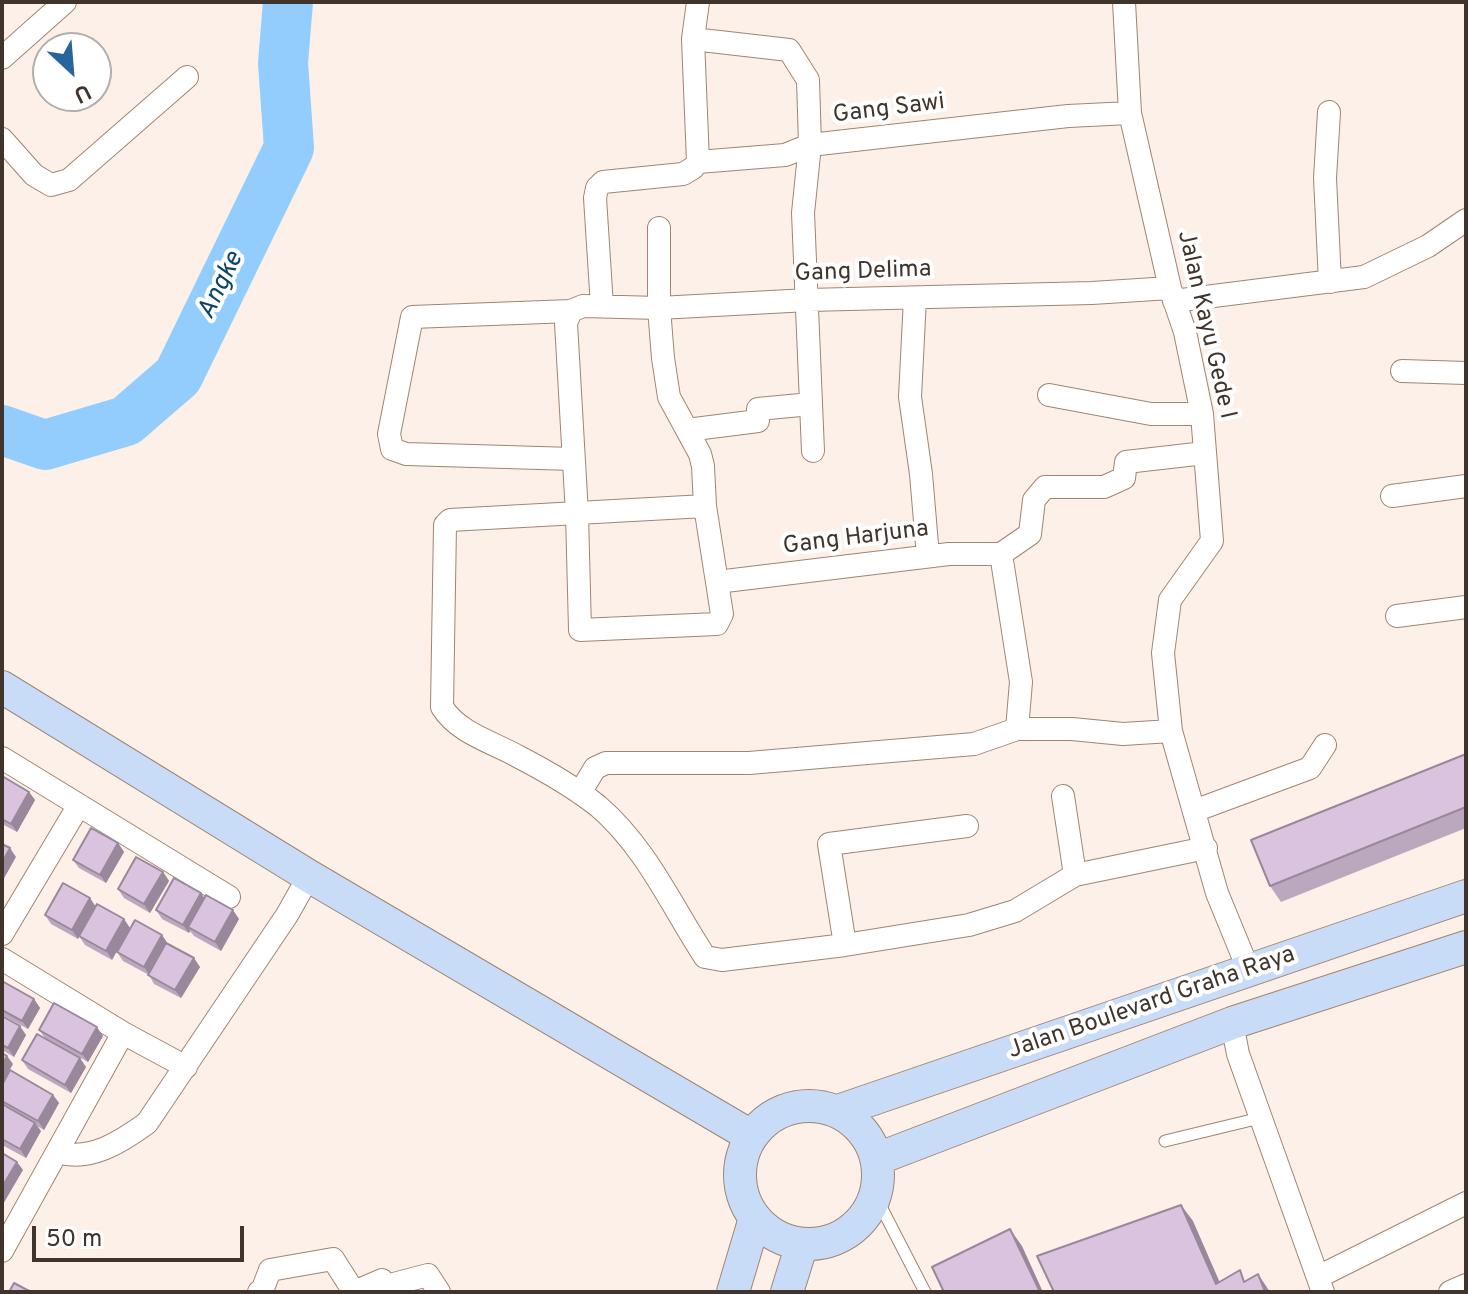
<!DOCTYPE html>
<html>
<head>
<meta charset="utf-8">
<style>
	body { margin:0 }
	#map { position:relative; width:1468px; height:1294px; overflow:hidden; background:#fdf0e8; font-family:Overpass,sans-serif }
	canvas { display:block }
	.frame { position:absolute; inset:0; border:4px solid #41342c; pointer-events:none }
	.north { position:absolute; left:32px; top:32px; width:80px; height:80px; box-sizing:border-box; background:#fff; border:2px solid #b3aeab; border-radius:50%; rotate:154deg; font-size:22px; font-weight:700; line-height:32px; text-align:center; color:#41342c }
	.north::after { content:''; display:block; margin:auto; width:28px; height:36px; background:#27659c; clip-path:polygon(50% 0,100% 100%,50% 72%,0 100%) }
	.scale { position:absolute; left:32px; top:1226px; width:212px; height:36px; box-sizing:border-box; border:4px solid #41342c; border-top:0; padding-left:10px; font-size:24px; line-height:28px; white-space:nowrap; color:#41342c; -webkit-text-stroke:6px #fff; paint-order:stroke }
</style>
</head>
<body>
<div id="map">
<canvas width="1468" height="1294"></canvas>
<div class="frame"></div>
<div class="north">U</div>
<div class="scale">50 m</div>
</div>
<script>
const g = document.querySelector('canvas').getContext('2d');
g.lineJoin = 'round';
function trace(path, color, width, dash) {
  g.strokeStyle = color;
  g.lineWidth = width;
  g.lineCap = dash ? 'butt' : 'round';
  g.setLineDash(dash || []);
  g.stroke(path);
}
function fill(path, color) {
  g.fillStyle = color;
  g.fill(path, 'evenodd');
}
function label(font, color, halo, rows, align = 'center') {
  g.font = font + ' Overpass,sans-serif';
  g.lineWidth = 8;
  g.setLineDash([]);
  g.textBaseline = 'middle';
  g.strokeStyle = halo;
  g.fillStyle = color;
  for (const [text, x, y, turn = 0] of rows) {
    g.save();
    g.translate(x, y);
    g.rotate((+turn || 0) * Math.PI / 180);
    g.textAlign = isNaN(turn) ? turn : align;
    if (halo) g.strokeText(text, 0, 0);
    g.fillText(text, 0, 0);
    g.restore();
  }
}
trace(new Path2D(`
	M 2,430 L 45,445 L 126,421 L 178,376 L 289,148 L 283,63 L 288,2`), '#93cdfe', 50);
const lane = new Path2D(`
	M 1165,1141 L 1260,1118
	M 875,1195 L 925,1292`);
const street = new Path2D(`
	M 1124,2 L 1130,113 L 1170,288 L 1185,332 L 1202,414 L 1212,541 L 1170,600 L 1163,653 L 1171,731 L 1217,893 L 1249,971
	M 693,39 L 698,2
	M 2,58 L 65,2
	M 1329,112 L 1325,178 L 1330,282
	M 2,139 L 34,175 L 51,185 L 69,180 L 187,77
	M 659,228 L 659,308 L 663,358 L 669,397 L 700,454 L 703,466 L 705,506 L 722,614 L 717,624 L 580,630 L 577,514 L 566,323 L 571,311 L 583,306 L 659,308 L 808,300 L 1092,293 L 1170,288
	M 915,298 L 910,397 L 921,474 L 928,556
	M 1174,301 L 1364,277 L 1428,246 L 1466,220
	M 602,306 L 595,198 L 597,188 L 603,182 L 683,174 L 693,168 L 698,162 L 693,39 L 789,50 L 808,80 L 810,145 L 785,155 L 698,162
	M 571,311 L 412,317 L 389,434 L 392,449 L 406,454 L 573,459
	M 1402,371 L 1466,373
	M 1049,395 L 1151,414 L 1202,414
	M 687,430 L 758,421 L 758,409 L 811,404
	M 813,451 L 803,213 L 810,145 L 1068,116 L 1130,113
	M 1392,496 L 1466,486
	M 705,506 L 450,520 L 445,525 L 442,707 C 459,734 493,742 519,757 C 546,771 574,787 598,806 C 646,847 671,905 705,957 L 722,960 L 845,945 L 969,925 L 1015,911 L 1075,875 L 1206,848
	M 1001,554 L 1030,534 L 1034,500 L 1045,487 L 1104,487 L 1124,478 L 1126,462 L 1205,453
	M 1001,554 L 1021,682 L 1017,729
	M 717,582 L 949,554 L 1001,554
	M 1397,616 L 1466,607
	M 2,758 L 229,897
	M 580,793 L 595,768 L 606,763 L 749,763 L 974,744 L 1017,729 L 1072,729 L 1123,734 L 1171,731
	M 1063,796 L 1075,875
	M 1194,811 L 1310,768 L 1325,745
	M 2,934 L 79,805
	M 845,945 L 829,844 L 967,826
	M 2,959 L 123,1033 L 186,1067
	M 1232,1023 L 1238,1054 L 1323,1292
	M 58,1152 C 90,1162 121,1142 147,1123 L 287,915 L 309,876
	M 2,1251 L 123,1033
	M 1318,1277 L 1466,1203
	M 259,1292 L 262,1291 L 270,1270 L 333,1259 L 354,1292 L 382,1280 L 386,1286 L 428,1275 L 439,1292
	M 1450,1292 L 1466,1285`);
const secondary = new Path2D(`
	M 2,687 L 309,876 L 751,1136
	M740 1175a69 69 0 1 1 138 0a69 69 0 1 1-138 0Z
	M 838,1111 L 1466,896
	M 877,1159 L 1232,1023 L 1466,947
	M 733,1292 L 755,1218
	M 787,1292 L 802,1244`);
trace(lane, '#a18471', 13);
trace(street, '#a18471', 24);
trace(secondary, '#a18471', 34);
trace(lane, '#fff', 11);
trace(street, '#fff', 22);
trace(secondary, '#c8dcf8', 32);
fill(new Path2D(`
	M 1466,754 L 1466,828 L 1281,902 L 1270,886 Z
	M 2,775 L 4,777 L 29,792 L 35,800 L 17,832 L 2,824 Z
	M 118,843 L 124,852 L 106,883 L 79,868 L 73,860 Z
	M 163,872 L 169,881 L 150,913 L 124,898 L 118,889 Z
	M 63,883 L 112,960 L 85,945 L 79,936 L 78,939 L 51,924 L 45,915 Z
	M 201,893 L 204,899 L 239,919 L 221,951 L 194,936 L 190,931 L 189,933 L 162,919 L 156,910 Z
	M 162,935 L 167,943 L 200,967 L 181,998 L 154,984 L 149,975 L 123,961 L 117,952 Z
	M 2,981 L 34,999 L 40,1008 L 28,1029 L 2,1015 Z
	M 2,1016 L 26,1035 L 14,1057 L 2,1050 Z
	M 39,1030 L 103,1036 L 88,1062 L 45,1038 Z
	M 22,1060 L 86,1067 L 71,1093 L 28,1069 Z
	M 2,1085 L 53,1095 L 59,1103 L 44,1130 L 37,1126 L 41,1131 L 26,1158 L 2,1145 Z`), '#bba8bf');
fill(new Path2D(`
	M 29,792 L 35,800 L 17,832 L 11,824 Z
	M 118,843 L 124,852 L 106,883 L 100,875 Z
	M 10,848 L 16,857 L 2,882 L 2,863 Z
	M 163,872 L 169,881 L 150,913 L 144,904 Z
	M 201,893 L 207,902 L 188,927 L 190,931 L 189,933 L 183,925 Z
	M 90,898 L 96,907 L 78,939 L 72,930 Z
	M 233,910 L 239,919 L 221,951 L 215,942 Z
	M 124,919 L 130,928 L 112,960 L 106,951 Z
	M 162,935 L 168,944 L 150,976 L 144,967 Z
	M 194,958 L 200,967 L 181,998 L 175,990 Z
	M 34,999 L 40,1008 L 28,1029 L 22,1021 Z
	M 20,1026 L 26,1035 L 14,1057 L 8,1048 Z
	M 97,1027 L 103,1036 L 88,1062 L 82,1054 Z
	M 7,1056 L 13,1064 L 2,1084 L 2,1065 Z
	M 80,1058 L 86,1067 L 71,1093 L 65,1085 Z
	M 53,1095 L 59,1103 L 44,1130 L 38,1121 Z
	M 35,1123 L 41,1131 L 26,1158 L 20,1149 Z
	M 17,1162 L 23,1170 L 2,1206 L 2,1187 Z
	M 1181,1205 L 1193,1221 L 1224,1292 L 1216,1284 Z
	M 1010,1229 L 1022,1246 L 1043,1292 L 1040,1292 Z
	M 1258,1274 L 1270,1292 L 1265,1292 Z`), '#99889b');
const building = new Path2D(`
	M 1466,754 L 1466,807 L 1270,886 L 1251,840 Z
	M 2,776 L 29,792 L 11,824 L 2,819 Z
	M 91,828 L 118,843 L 100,875 L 73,860 Z
	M 2,844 L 10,848 L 2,863 Z
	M 136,857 L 163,872 L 144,904 L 118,889 Z
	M 174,878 L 201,893 L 183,925 L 156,910 Z
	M 63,883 L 90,898 L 72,930 L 45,915 Z
	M 206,895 L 233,910 L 215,942 L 188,927 Z
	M 97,904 L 124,919 L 106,951 L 79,936 Z
	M 135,920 L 162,935 L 144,967 L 117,952 Z
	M 166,943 L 194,958 L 175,990 L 148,975 Z
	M 2,981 L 34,999 L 22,1021 L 2,1010 Z
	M 54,1003 L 97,1027 L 82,1054 L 39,1030 Z
	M 2,1016 L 20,1026 L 8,1048 L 2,1045 Z
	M 37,1034 L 80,1058 L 65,1085 L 22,1060 Z
	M 2,1053 L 7,1056 L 2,1065 Z
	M 10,1070 L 53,1095 L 38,1121 L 2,1101 L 2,1085 Z
	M 2,1104 L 35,1123 L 20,1149 L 2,1139 Z
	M 2,1153 L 17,1162 L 2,1187 Z
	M 1181,1205 L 1216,1284 L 1240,1270 L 1244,1282 L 1258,1274 L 1265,1292 L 1054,1292 L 1037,1256 Z
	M 1010,1229 L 1040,1292 L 944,1292 L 932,1267 Z
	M 14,1283 L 31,1292 L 9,1292 Z`);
fill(building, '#dac3de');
trace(building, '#99889b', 2);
label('24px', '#41342c', '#fff', [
	["Gang Sawi",889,110,-7],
	["Gang Delima",863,273,-2],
	["Jalan Kayu Gede I",1205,325,77],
	["Gang Harjuna",856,539,-7],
	["Jalan Boulevard Graha Raya",1152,1004,-19]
]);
label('italic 26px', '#0a456c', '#fff', [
	["Angke",222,286,-64]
]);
</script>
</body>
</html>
